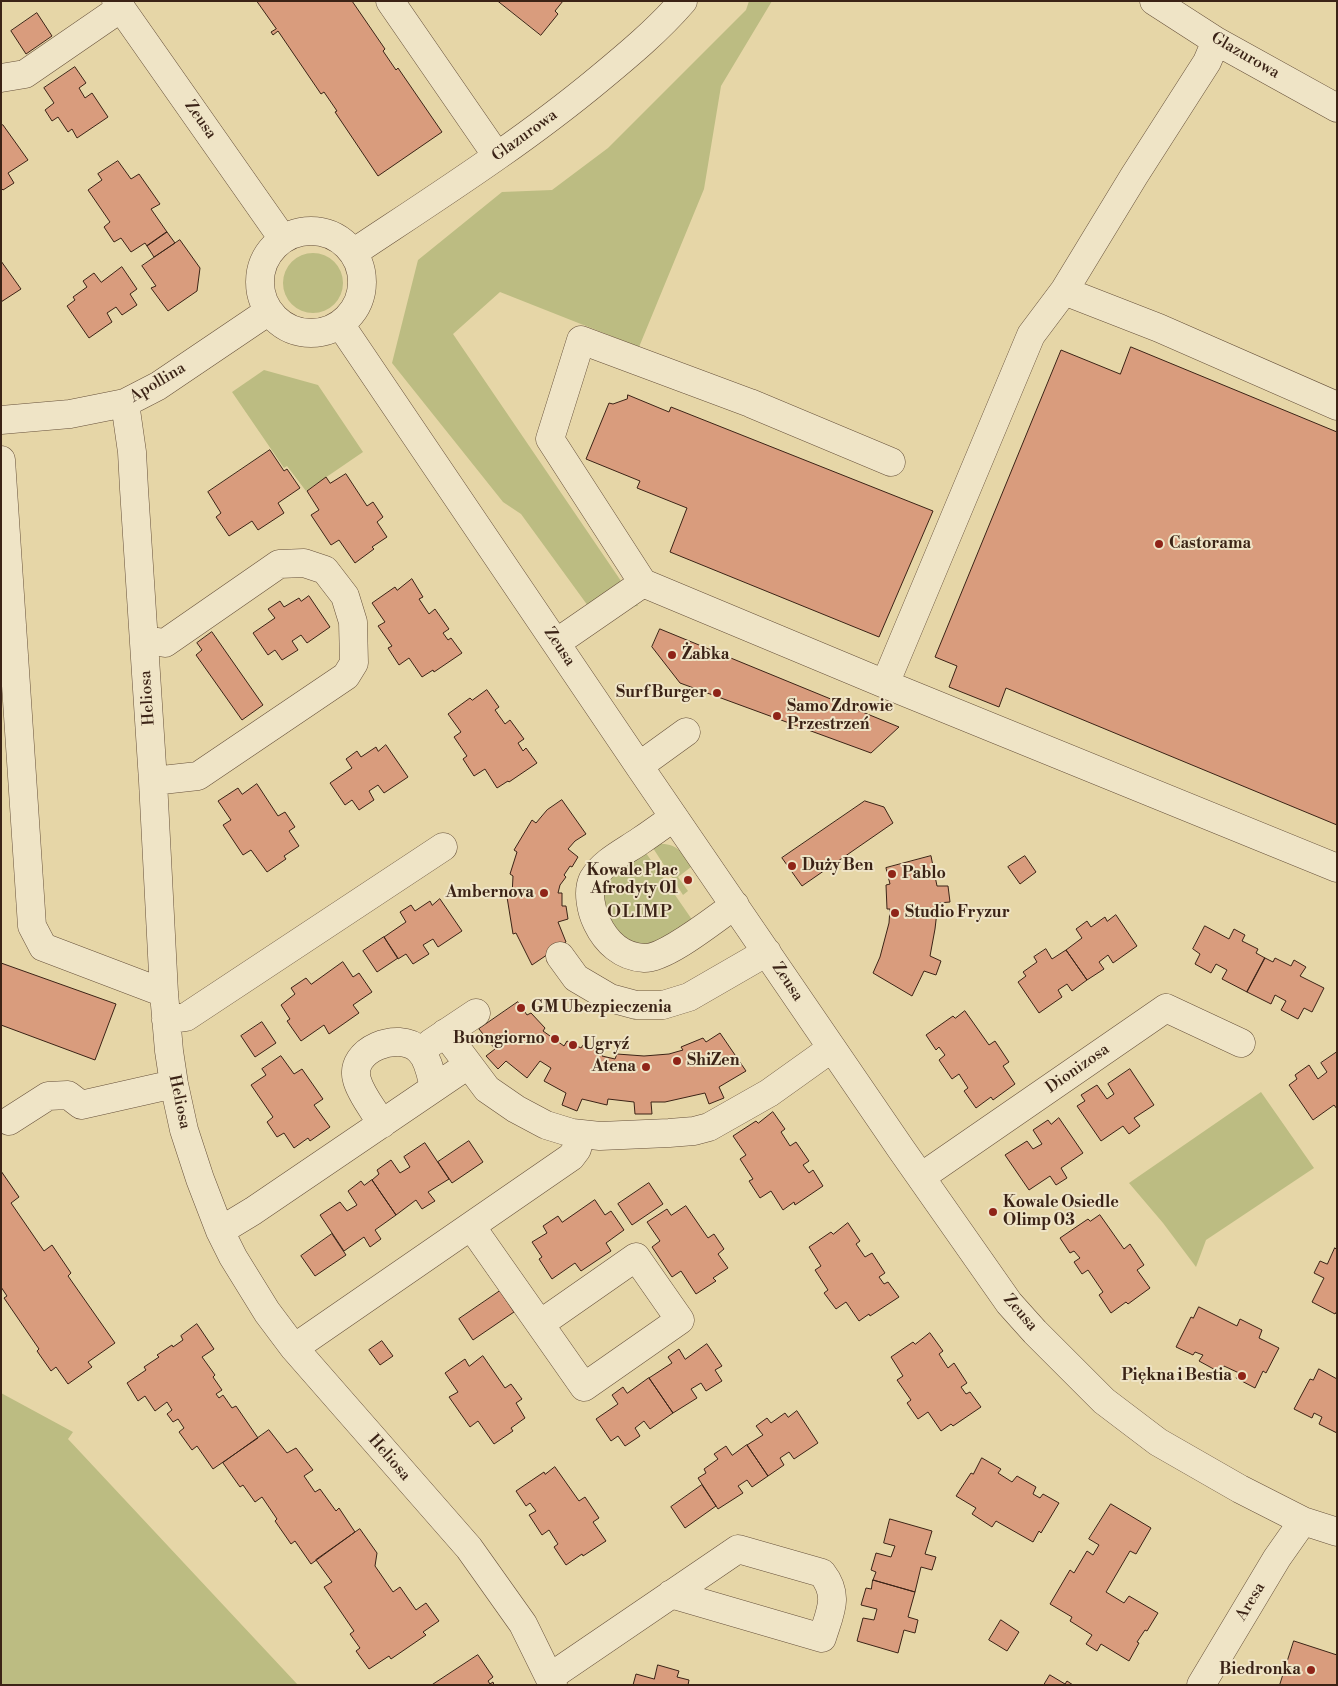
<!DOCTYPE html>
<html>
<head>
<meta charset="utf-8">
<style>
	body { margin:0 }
	#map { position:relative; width:1338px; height:1686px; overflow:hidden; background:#e6d6a7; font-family:"Libre Bodoni",serif }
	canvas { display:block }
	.frame { position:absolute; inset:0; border:2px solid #3b2316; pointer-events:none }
</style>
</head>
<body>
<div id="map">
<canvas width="1338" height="1686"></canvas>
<div class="frame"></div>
</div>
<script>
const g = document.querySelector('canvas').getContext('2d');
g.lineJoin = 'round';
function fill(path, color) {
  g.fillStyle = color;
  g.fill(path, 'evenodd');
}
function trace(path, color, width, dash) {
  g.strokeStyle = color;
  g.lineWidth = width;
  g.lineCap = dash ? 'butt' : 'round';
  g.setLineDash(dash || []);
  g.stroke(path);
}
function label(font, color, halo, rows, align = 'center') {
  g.font = font + ' "Libre Bodoni",serif';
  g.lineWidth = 4;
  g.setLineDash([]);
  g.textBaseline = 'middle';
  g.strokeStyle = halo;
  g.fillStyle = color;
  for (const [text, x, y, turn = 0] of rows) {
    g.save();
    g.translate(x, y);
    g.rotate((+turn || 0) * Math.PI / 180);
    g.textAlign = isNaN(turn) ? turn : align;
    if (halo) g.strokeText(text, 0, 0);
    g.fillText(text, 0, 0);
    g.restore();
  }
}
fill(new Path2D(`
	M 749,1 L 772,1 L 721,86 L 704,189 L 639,347 L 500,292 L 453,334 L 638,606 L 591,610 L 521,514 L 503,502 L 392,363 L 418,260 L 502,192 L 552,190 L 608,148 L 746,10 Z
	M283 283a30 30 0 1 1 60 0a30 30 0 1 1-60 0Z
	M 264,370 L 318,385 L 363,452 L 306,491 L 287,466 L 284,468 L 232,392 Z
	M 659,844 C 678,843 682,853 691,867 L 678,877 L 688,891 L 683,895 L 653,848 Z
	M 646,853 L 693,921 L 642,950 L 611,930 L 602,892 C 612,873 629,864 646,853 Z
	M 1261,1092 L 1314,1168 L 1206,1240 L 1196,1267 L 1163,1223 L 1129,1183 Z
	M 1,1393 L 73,1432 L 68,1439 L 298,1685 L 1,1685 Z`), '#bcbc82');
const building = new Path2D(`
	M 257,1 L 352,1 L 385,49 L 383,51 L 396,70 L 398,68 L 442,132 L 378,176 L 335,112 L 337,111 L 324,92 L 321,94 L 278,31 L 273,35 L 271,32 L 276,29 Z
	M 498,1 L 563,1 L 555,11 L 558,14 L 541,35 Z
	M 37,13 L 52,36 L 26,54 L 11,31 Z
	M 75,67 L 86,83 L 79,88 L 85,98 L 92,93 L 108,117 L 77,138 L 72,129 L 68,132 L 58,117 L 52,121 L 45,110 L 54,103 L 44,88 Z
	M 3,125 L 28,160 L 8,173 L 14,183 L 3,190 L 1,188 L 1,126 Z
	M 118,161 L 131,179 L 139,174 L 160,204 L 151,209 L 167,232 L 147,246 L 145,243 L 131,252 L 121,238 L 114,242 L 104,227 L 110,222 L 88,190 L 102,180 L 98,174 Z
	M 167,232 L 175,243 L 154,257 L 147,246 Z
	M 180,240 L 200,268 L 197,291 L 168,311 L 151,288 L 156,286 L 142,266 Z
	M 1,261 L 21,289 L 1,302 Z
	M 122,267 L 137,289 L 130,294 L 137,305 L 122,315 L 116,307 L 107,313 L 112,322 L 89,338 L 67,306 L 75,300 L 73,297 L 87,287 L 83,281 L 94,273 L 101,282 Z
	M 1131,347 L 1337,432 L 1337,825 L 1006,688 L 999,707 L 949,687 L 957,666 L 935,657 L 1061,350 L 1120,374 Z
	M 628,395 L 669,412 L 671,407 L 933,511 L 879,637 L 670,552 L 687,508 L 637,488 L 640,481 L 586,459 L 609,403 L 613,404 L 627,399 Z
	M 270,450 L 284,471 L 287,469 L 300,488 L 278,503 L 284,513 L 258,530 L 252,521 L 229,536 L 216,517 L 221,513 L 208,492 Z
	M 346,474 L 367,506 L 373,502 L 383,517 L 377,522 L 387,537 L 372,547 L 374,549 L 355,563 L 339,540 L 331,545 L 311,515 L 319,510 L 307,491 L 326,477 L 330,483 Z
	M 412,579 L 423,597 L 419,599 L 429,614 L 435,609 L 449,629 L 443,633 L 448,640 L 451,638 L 462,653 L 434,672 L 433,670 L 422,677 L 409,658 L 399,665 L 388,648 L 392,646 L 378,626 L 385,622 L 372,603 L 395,587 L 397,590 Z
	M 309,596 L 330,627 L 307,643 L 301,635 L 292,641 L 298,650 L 282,660 L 275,650 L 268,655 L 253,633 L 275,618 L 268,609 L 280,601 L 284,607 L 299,598 L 301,601 Z
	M 660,629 L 899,727 L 871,753 L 680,683 L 652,647 Z
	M 212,632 L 263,705 L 242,720 L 196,655 L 202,650 L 197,643 Z
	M 487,690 L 499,707 L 495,710 L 505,724 L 510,720 L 524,739 L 518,743 L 523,751 L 526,748 L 537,763 L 509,782 L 508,781 L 497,788 L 485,769 L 474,776 L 463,759 L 467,756 L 454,737 L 461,732 L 448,714 L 470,698 L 472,700 Z
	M 386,745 L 408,777 L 384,793 L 378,785 L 369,791 L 374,800 L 359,810 L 352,800 L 345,805 L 330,783 L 352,768 L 346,759 L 357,751 L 361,757 L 376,747 L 378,751 Z
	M 257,784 L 278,816 L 285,812 L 295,827 L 289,831 L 299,846 L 284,856 L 286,859 L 267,872 L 251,850 L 243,855 L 223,825 L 231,820 L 218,801 L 238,788 L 242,794 Z
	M 562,800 L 586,834 L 575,841 L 568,849 L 578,857 L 572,867 L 570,866 L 564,875 L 566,877 L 560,885 L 558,893 L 562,893 L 562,906 L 566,906 L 568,919 L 558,922 L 566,942 L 532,965 L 516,933 L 513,934 L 507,897 L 512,896 L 513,876 L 510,874 L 517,852 L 514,850 L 532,820 L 536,823 L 547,810 Z
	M 865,801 L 884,807 L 893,823 L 802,886 L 782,858 Z
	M 931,856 L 937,886 L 948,886 L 950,902 L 938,903 L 935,929 L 930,956 L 941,961 L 936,975 L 924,971 L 912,996 L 873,973 L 880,957 L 889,923 L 890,909 L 887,909 L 886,885 L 890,884 L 886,868 Z
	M 1025,856 L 1036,872 L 1020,884 L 1008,867 Z
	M 440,899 L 462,931 L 438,947 L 433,939 L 423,945 L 429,954 L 413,964 L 406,954 L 398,959 L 384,937 L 406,922 L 400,912 L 411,905 L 415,911 L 430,901 L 432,905 Z
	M 1116,915 L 1137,946 L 1113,963 L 1108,955 L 1099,962 L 1104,969 L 1087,980 L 1066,950 L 1082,938 L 1076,929 L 1087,921 L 1091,927 L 1105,917 L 1107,921 Z
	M 1205,926 L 1229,939 L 1234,929 L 1245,935 L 1242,941 L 1258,949 L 1256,953 L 1265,958 L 1247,992 L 1222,979 L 1227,970 L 1216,964 L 1211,973 L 1195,964 L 1200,954 L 1193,949 Z
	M 384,937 L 398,958 L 377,972 L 363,951 Z
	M 1046,949 L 1052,959 L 1066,950 L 1087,980 L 1072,991 L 1067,984 L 1058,990 L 1062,997 L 1039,1013 L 1018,982 L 1026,976 L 1023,972 L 1037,962 L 1034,957 Z
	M 1265,958 L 1273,962 L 1275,958 L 1291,966 L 1294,960 L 1306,967 L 1300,976 L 1324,988 L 1312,1012 L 1304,1008 L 1298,1019 L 1281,1010 L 1286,1001 L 1275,995 L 1271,1004 L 1247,992 Z
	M 343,962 L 353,977 L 359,973 L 372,992 L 353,1005 L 359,1013 L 329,1034 L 324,1025 L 301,1041 L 287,1021 L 290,1019 L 281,1005 L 295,994 L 291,988 L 306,978 L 311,984 Z
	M 1,963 L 116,1004 L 95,1060 L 1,1025 Z
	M 518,1002 L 527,1015 L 531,1013 L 545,1028 L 543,1031 L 564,1046 L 567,1041 L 581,1048 L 583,1045 L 603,1053 L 602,1056 L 615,1059 L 617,1054 L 644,1056 L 669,1054 L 683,1050 L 681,1047 L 703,1038 L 706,1042 L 720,1033 L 746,1071 L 719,1087 L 724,1098 L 709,1104 L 705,1093 L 665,1102 L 651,1102 L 652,1114 L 635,1114 L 634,1102 L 608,1099 L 607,1105 L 582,1099 L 577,1111 L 562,1105 L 566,1093 L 544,1081 L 551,1068 L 540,1061 L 527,1078 L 506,1061 L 498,1069 L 486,1056 L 495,1049 L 479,1029 Z
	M 965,1011 L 989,1045 L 995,1041 L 1009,1062 L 1003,1066 L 1015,1084 L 993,1100 L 991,1097 L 976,1108 L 964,1091 L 968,1088 L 959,1074 L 952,1079 L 939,1060 L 945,1055 L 939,1047 L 936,1050 L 926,1035 L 953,1016 L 955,1018 Z
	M 262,1022 L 276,1043 L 255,1057 L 241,1036 Z
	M 1337,1052 L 1337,1109 L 1334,1105 L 1313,1120 L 1289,1085 L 1297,1079 L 1295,1075 L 1309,1065 L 1318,1079 L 1327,1072 L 1321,1063 Z
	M 281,1056 L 294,1074 L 302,1069 L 323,1099 L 314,1105 L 330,1127 L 310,1141 L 308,1138 L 294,1148 L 284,1133 L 277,1137 L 267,1122 L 273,1117 L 251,1085 L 266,1075 L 262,1069 Z
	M 1130,1069 L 1154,1105 L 1134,1118 L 1140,1126 L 1129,1134 L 1123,1126 L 1101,1141 L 1077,1106 L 1085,1101 L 1081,1095 L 1097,1085 L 1107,1099 L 1114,1094 L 1108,1084 Z
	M 773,1112 L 785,1129 L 781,1132 L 790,1146 L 796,1142 L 809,1161 L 803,1165 L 809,1173 L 813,1170 L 823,1186 L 795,1205 L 794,1202 L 783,1210 L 771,1191 L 760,1198 L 749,1181 L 753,1179 L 740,1159 L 746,1155 L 733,1136 L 756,1121 L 758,1123 Z
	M 1059,1118 L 1083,1153 L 1061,1168 L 1067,1178 L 1056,1185 L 1050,1176 L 1029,1190 L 1005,1155 L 1027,1141 L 1033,1149 L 1042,1144 L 1033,1130 L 1048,1120 L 1051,1124 Z
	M 469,1141 L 483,1162 L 452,1183 L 438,1162 Z
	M 425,1143 L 449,1179 L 428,1192 L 435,1201 L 422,1209 L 416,1200 L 396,1215 L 372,1180 L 379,1174 L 377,1170 L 391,1160 L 400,1173 L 410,1167 L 404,1157 Z
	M 1,1171 L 19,1197 L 11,1203 L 44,1251 L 52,1245 L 71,1273 L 68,1276 L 115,1343 L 88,1362 L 92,1367 L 68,1384 L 56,1367 L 51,1371 L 37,1351 L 39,1349 L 4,1298 L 7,1296 L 1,1287 Z
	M 372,1180 L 396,1215 L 375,1230 L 381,1239 L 370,1247 L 364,1237 L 344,1251 L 320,1215 L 340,1202 L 347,1211 L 357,1205 L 348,1191 L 361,1181 L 364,1185 Z
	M 649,1183 L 663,1204 L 632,1225 L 618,1204 Z
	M 595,1200 L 605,1215 L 611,1211 L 624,1230 L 606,1243 L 611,1251 L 581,1271 L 575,1263 L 552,1279 L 539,1259 L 542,1257 L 532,1242 L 547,1233 L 543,1226 L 558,1216 L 562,1222 Z
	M 686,1206 L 708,1238 L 714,1234 L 724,1249 L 718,1254 L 728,1268 L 713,1278 L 716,1281 L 696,1294 L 681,1271 L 672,1277 L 652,1247 L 660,1241 L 647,1222 L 667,1209 L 671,1215 Z
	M 1100,1215 L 1124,1249 L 1130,1244 L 1144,1265 L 1137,1270 L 1150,1288 L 1128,1304 L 1126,1302 L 1111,1313 L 1099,1295 L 1103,1292 L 1088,1270 L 1082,1274 L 1074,1262 L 1080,1258 L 1074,1251 L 1070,1253 L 1060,1238 L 1088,1219 L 1090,1221 Z
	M 848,1223 L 860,1241 L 856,1244 L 865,1257 L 872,1253 L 885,1273 L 879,1277 L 884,1284 L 888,1282 L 899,1297 L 870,1316 L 869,1314 L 859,1321 L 846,1302 L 836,1309 L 824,1293 L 828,1290 L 815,1270 L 821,1266 L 809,1247 L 831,1232 L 833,1234 Z
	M 332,1234 L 346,1255 L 315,1276 L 301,1256 Z
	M 1335,1248 L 1337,1250 L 1337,1311 L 1335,1314 L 1312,1302 L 1324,1278 L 1314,1273 L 1320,1261 L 1327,1264 Z
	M 500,1291 L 514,1312 L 473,1340 L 459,1319 Z
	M 1199,1307 L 1237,1326 L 1240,1319 L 1262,1330 L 1259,1338 L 1279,1348 L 1266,1373 L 1263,1371 L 1255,1388 L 1236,1378 L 1239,1373 L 1224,1366 L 1221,1373 L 1199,1361 L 1203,1355 L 1195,1352 L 1193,1355 L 1176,1347 L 1191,1317 L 1193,1318 Z
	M 197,1324 L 214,1349 L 202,1357 L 215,1375 L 213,1377 L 222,1390 L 216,1394 L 219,1398 L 223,1395 L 232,1408 L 236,1406 L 258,1438 L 213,1469 L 197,1446 L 192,1450 L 179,1432 L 184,1428 L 178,1419 L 173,1422 L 167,1414 L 172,1410 L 167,1402 L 155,1411 L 145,1396 L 138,1401 L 127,1383 L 146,1370 L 144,1367 L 159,1357 L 157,1355 L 172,1345 L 173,1347 L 183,1340 L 181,1336 Z
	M 930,1333 L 943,1351 L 939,1354 L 948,1368 L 954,1363 L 967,1383 L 961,1387 L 966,1394 L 970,1392 L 981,1407 L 953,1426 L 951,1424 L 941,1431 L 928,1412 L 918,1419 L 907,1403 L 911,1400 L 897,1380 L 903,1376 L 891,1357 L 913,1342 L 915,1344 Z
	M 382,1341 L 393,1356 L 380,1365 L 369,1350 Z
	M 707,1344 L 722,1366 L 715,1370 L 722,1381 L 706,1391 L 701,1383 L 691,1389 L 697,1398 L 673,1413 L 649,1378 L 672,1363 L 668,1357 L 679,1349 L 685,1359 Z
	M 483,1356 L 505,1388 L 511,1384 L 522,1399 L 516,1403 L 525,1418 L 511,1428 L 513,1431 L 494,1444 L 478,1421 L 470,1427 L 449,1397 L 458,1392 L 445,1373 L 465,1359 L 469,1366 Z
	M 1319,1369 L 1337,1379 L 1337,1433 L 1319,1424 L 1322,1417 L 1314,1413 L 1312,1418 L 1294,1409 L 1310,1379 L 1313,1380 Z
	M 649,1378 L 673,1413 L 650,1429 L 644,1421 L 635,1428 L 640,1436 L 625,1446 L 618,1436 L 611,1441 L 596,1419 L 618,1404 L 612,1395 L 623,1387 L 627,1393 Z
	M 797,1411 L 818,1443 L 794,1459 L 789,1452 L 780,1458 L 784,1465 L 768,1476 L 747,1445 L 763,1435 L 756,1426 L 767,1418 L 771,1423 L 785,1413 L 788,1417 Z
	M 269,1430 L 287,1453 L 296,1448 L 313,1470 L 304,1476 L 315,1492 L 320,1489 L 336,1511 L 339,1508 L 355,1532 L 311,1564 L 295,1541 L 291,1544 L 275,1521 L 277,1519 L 262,1497 L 255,1502 L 243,1485 L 240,1487 L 223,1463 Z
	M 747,1445 L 768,1476 L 752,1487 L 747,1480 L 738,1486 L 743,1493 L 718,1509 L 698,1478 L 706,1473 L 704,1469 L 718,1459 L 714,1454 L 726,1446 L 732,1455 Z
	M 982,1458 L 1001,1469 L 998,1473 L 1012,1482 L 1017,1476 L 1036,1487 L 1033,1494 L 1040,1498 L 1043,1494 L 1059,1503 L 1041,1533 L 1039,1531 L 1033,1542 L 996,1521 L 992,1527 L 972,1514 L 976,1508 L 956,1496 L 971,1473 L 973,1474 Z
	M 555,1467 L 579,1501 L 585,1497 L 599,1518 L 593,1522 L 606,1541 L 583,1556 L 582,1554 L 566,1565 L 554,1547 L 558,1544 L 549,1530 L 542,1535 L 529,1515 L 536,1511 L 530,1503 L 526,1506 L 516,1491 L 544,1472 L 545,1474 Z
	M 702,1485 L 716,1506 L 685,1528 L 671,1507 Z
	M 1111,1504 L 1151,1528 L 1136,1554 L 1130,1551 L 1106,1592 L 1124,1603 L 1129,1596 L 1158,1613 L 1147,1631 L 1145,1630 L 1137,1642 L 1139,1643 L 1129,1661 L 1101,1644 L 1097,1651 L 1086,1644 L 1092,1635 L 1070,1621 L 1072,1617 L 1050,1604 L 1070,1570 L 1074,1573 L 1087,1551 L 1093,1555 L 1099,1545 L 1089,1539 Z
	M 890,1519 L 932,1531 L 925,1554 L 936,1557 L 932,1570 L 921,1567 L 915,1592 L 873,1580 L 876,1572 L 871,1570 L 876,1553 L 891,1557 L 895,1546 L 884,1543 Z
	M 360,1529 L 377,1553 L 375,1566 L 393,1592 L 400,1587 L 416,1610 L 426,1603 L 439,1621 L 423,1632 L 426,1635 L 391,1659 L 389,1656 L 369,1669 L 356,1651 L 360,1648 L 350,1634 L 354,1631 L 324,1587 L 332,1582 L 316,1560 Z
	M 873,1580 L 915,1592 L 908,1617 L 918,1620 L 915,1633 L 904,1630 L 898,1653 L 857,1641 L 863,1618 L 874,1620 L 877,1609 L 861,1605 L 866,1588 L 871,1589 Z
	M 1001,1620 L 1019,1632 L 1007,1651 L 989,1640 Z
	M 1294,1641 L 1337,1655 L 1337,1685 L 1280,1685 Z
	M 478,1655 L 493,1677 L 488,1681 L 490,1684 L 493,1682 L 494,1685 L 432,1685 Z
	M 658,1665 L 679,1671 L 677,1677 L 689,1680 L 688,1685 L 633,1685 L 636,1674 L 654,1679 Z
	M 1050,1675 L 1065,1684 L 1067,1681 L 1073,1685 L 1044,1685 Z`);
fill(building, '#d99c7d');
trace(building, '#3b2316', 1);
const minor = new Path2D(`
	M 116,1 L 283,239
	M 390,1 L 497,156
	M 1154,1 L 1216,41 L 1337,108
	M 1,78 L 25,74 L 121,8
	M260 282a51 51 0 1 1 102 0a51 51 0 1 1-102 0Z
	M 353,253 C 437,197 522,143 599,79 C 628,55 658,30 683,1
	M 1064,291 L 1159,328 L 1337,406
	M 340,324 L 639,766 L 901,1149 L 1009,1303 L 1035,1332 L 1104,1401 L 1158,1442 L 1240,1489 L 1303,1521 L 1337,1532
	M 125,403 L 132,452 L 134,489 L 153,781 L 164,993 L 169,1051 L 174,1084 L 184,1130 L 200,1179 L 220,1231 L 233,1257 L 267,1312 L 294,1348 L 469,1548 L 523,1624 L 553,1685
	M 1,420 L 70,414 L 125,403 L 158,386 L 269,311
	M 1,460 L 32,926 L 43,947 L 164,993
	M 891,462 L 750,403 L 581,340 L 550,439 L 643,583 L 885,684 L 1337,868
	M 144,640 L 165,643 L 279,564 L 304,563 L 325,570 L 345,596 L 353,622 L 354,663 L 346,676 L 198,776 L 153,781
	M 556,643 L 643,583
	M 885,684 L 1031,335 L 1064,291 L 1134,176 L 1207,62 L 1216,41
	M 639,766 L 686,732
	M 674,817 C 663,825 652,833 640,841 C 624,852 603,862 593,879 C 587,891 591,911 597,923 C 606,942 622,957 644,958 C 666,959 716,918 735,905
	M 560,956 L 576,978 L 610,998 L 636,1005 L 663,1005 L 689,997 L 767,952
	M 166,1020 L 186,1017 L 443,847
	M 445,1033 L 487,1089 L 516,1109 L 546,1125 L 572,1133 L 600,1136 L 669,1133 L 694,1131 L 709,1127 L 769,1093 L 832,1048
	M 431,1043 L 476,1013
	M 9,1121 L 48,1096 L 68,1095 L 81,1105 L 174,1084
	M 382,1124 C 374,1110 361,1095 357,1080 C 348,1050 399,1030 419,1050 C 429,1059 431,1076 434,1088
	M 921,1177 L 1166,1008 L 1241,1043
	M 471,1226 L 584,1387 L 680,1320 L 636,1257 L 540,1324
	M 220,1231 L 253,1211 L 468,1065
	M 294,1348 L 571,1157 L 577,1149 L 581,1134
	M 550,1677 L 738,1549 L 822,1573 C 840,1596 830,1612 822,1638 L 671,1594
	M 1201,1685 L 1277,1558 L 1303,1521`);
trace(minor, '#66503a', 29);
trace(minor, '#efe4c6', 28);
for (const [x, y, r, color] of [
	[1159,544,5,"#8f2418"],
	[672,655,5,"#8f2418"],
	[717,693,5,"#8f2418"],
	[777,716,5,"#8f2418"],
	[792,866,5,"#8f2418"],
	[892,874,5,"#8f2418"],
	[688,880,5,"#8f2418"],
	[544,893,5,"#8f2418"],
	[895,913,5,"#8f2418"],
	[521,1008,5,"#8f2418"],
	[555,1039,5,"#8f2418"],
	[573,1045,5,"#8f2418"],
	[677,1061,5,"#8f2418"],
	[646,1067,5,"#8f2418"],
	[993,1212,5,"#8f2418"],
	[1242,1376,5,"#8f2418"],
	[1311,1670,5,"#8f2418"]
]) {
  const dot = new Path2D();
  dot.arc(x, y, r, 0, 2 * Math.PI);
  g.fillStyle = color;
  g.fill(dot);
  trace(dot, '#efe4c6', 2);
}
label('16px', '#3b2316', '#efe4c6', [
	["Glazurowa",1245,56,30],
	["Zeusa",200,120,55],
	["Glazurowa",525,136,-36],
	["Apollina",158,383,-31],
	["Zeusa",559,647,56],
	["Heliosa",148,698,-94],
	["Zeusa",787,982,56],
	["Dionizosa",1078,1069,-35],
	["Heliosa",179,1102,78],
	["Zeusa",1020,1313,49],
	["Heliosa",389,1458,49],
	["Aresa",1251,1602,-59]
]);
label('bold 16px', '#3b2316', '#efe4c6', [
	["Castorama",1169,544],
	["Żabka",682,655],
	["Surf Burger",707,693,"right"],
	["Samo Zdrowie",787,707],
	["Przestrzeń",787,725],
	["Duży Ben",802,866],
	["Kowale Plac",678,871,"right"],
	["Afrodyty 01",678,889,"right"],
	["Pablo",902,874],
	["Ambernova",534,893,"right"],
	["Studio Fryzur",905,913],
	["GM Ubezpieczenia",531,1008],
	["Buongiorno",545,1039,"right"],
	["Ugryź",583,1045],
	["ShiZen",687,1061],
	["Atena",636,1067,"right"],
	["Kowale Osiedle",1003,1203],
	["Olimp 03",1003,1221],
	["Piękna i Bestia",1232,1376,"right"],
	["Biedronka",1301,1670,"right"]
], 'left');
g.letterSpacing = '1px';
label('18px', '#3b2316', '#efe4c6', [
	["OLIMP",640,913]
]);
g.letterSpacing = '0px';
</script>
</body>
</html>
